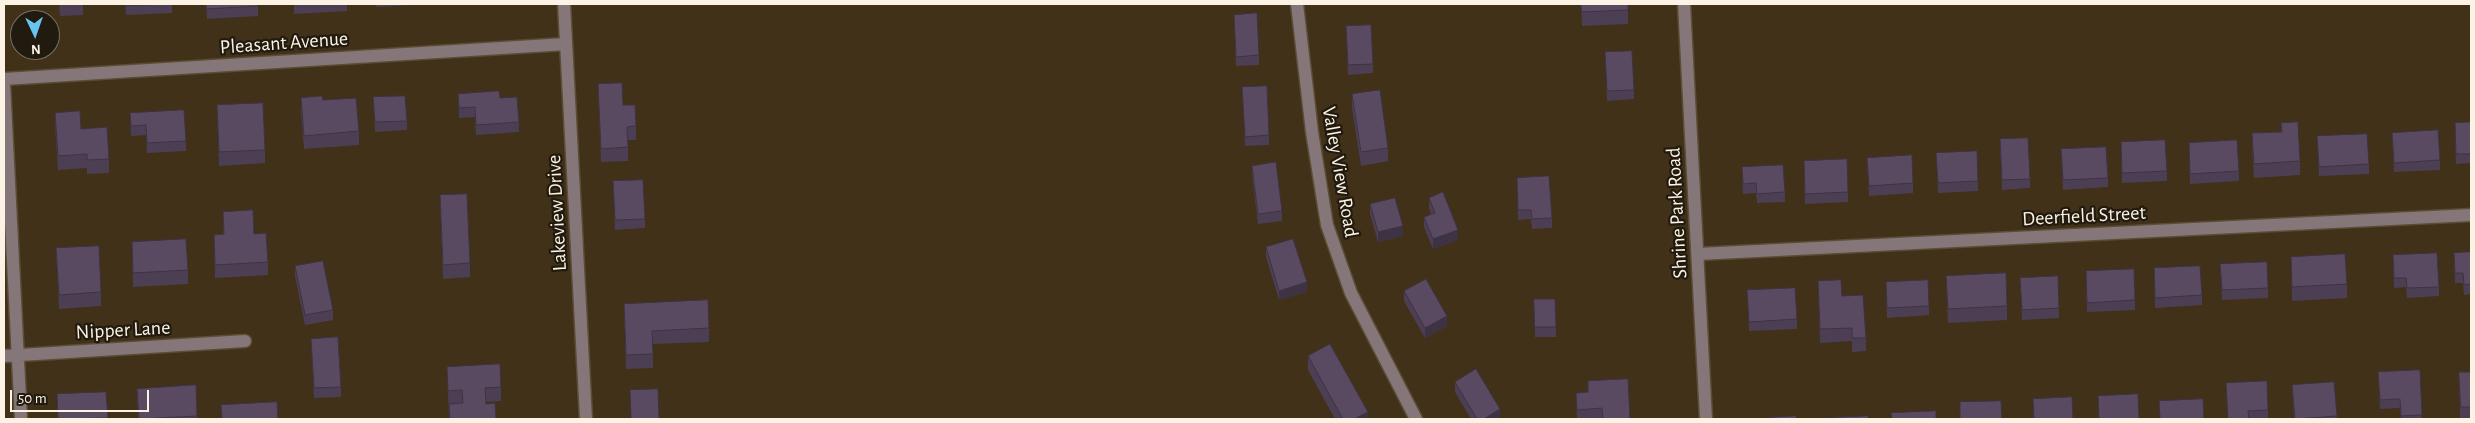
<!DOCTYPE html>
<html>
<head>
<meta charset="utf-8">
<style>
	body { margin:0 }
	#map { position:relative; width:2475px; height:423px; overflow:hidden; background:#403118; font-family:"Alegreya Sans",sans-serif }
	canvas { display:block }
	.frame { position:absolute; inset:0; border:5px solid #fdf3e4; pointer-events:none }
	.north { position:absolute; left:10px; top:10px; width:50px; height:50px; box-sizing:border-box; background:#211a0f; border:1px solid #797164; border-radius:50%; rotate:177deg; font-size:14px; font-weight:700; line-height:20px; text-align:center; color:#fdf3e4 }
	.north::after { content:''; display:block; margin:auto; width:18px; height:22px; background:#68c4f0; clip-path:polygon(50% 0,100% 100%,50% 72%,0 100%) }
	.scale { position:absolute; left:10px; top:390px; width:139px; height:22px; box-sizing:border-box; border:2px solid #fdf3e4; border-top:0; padding-left:6px; font-size:15px; line-height:18px; white-space:nowrap; color:#fdf3e4; -webkit-text-stroke:4px #211a0f; paint-order:stroke }
</style>
</head>
<body>
<div id="map">
<canvas width="2475" height="423"></canvas>
<div class="frame"></div>
<div class="north">N</div>
<div class="scale">50 m</div>
</div>
<script>
const g = document.querySelector('canvas').getContext('2d');
g.lineJoin = 'round';
function trace(path, color, width, dash) {
  g.strokeStyle = color;
  g.lineWidth = width;
  g.lineCap = dash ? 'butt' : 'round';
  g.setLineDash(dash || []);
  g.stroke(path);
}
function fill(path, color) {
  g.fillStyle = color;
  g.fill(path, 'evenodd');
}
function label(font, color, halo, rows, align = 'center') {
  g.font = font + ' "Alegreya Sans",sans-serif';
  g.lineWidth = 4.5;
  g.setLineDash([]);
  g.textBaseline = 'middle';
  g.strokeStyle = halo;
  g.fillStyle = color;
  for (const [text, x, y, turn = 0] of rows) {
    g.save();
    g.translate(x, y);
    g.rotate((+turn || 0) * Math.PI / 180);
    g.textAlign = isNaN(turn) ? turn : align;
    if (halo) g.strokeText(text, 0, 0);
    g.fillText(text, 0, 0);
    g.restore();
  }
}
const minor = new Path2D(`
	M 564,4 L 586,419
	M 1297,4 L 1312,132 L 1327,225 L 1351,293 L 1416,419
	M 1684,4 L 1706,419
	M 4,79 L 566,44
	M 4,83 L 21,419
	M 1698,254 L 2471,215
	M 4,356 L 245,341`);
trace(minor, '#5a4c35', 15);
trace(minor, '#857679', 12);
fill(new Path2D(`
	M 59,4 L 83,4 L 83,15 L 60,16 Z
	M 125,4 L 172,4 L 172,13 L 126,15 Z
	M 206,4 L 258,4 L 258,16 L 207,19 Z
	M 294,4 L 347,4 L 347,11 L 294,14 Z
	M 376,4 L 432,4 L 376,7 Z
	M 1581,4 L 1628,4 L 1628,24 L 1582,26 Z
	M 1234,15 L 1259,55 L 1259,65 L 1236,66 Z
	M 1346,26 L 1373,64 L 1373,73 L 1348,75 Z
	M 1605,52 L 1634,90 L 1634,99 L 1607,101 Z
	M 598,84 L 623,105 L 636,126 L 636,140 L 628,140 L 628,161 L 601,162 Z
	M 1242,87 L 1269,135 L 1269,145 L 1245,146 Z
	M 458,94 L 500,98 L 519,122 L 519,132 L 476,135 L 475,117 L 459,118 Z
	M 1352,94 L 1388,148 L 1388,161 L 1361,166 L 1352,108 Z
	M 373,97 L 407,121 L 407,130 L 375,132 Z
	M 301,98 L 323,100 L 359,131 L 359,145 L 304,149 L 301,111 Z
	M 217,105 L 265,150 L 265,163 L 219,166 Z
	M 55,113 L 81,129 L 109,159 L 109,173 L 87,174 L 87,168 L 58,170 L 55,126 Z
	M 130,113 L 186,141 L 186,151 L 147,153 L 146,135 L 131,136 Z
	M 2471,122 L 2471,163 L 2456,164 L 2455,133 Z
	M 2281,123 L 2300,161 L 2300,175 L 2254,178 L 2252,147 L 2252,133 L 2281,132 Z
	M 2392,133 L 2440,160 L 2440,170 L 2394,172 Z
	M 2317,136 L 2369,164 L 2369,174 L 2319,176 Z
	M 2000,139 L 2030,179 L 2030,188 L 2002,190 Z
	M 2121,142 L 2167,171 L 2167,181 L 2122,183 Z
	M 2189,143 L 2239,171 L 2239,181 L 2190,184 Z
	M 2061,149 L 2108,178 L 2108,187 L 2063,190 Z
	M 1936,153 L 1978,181 L 1978,191 L 1938,193 Z
	M 1867,158 L 1913,183 L 1913,193 L 1869,196 Z
	M 1804,161 L 1848,192 L 1848,202 L 1805,204 Z
	M 1252,166 L 1282,211 L 1282,221 L 1258,224 L 1252,175 Z
	M 1742,167 L 1785,192 L 1785,202 L 1757,203 L 1756,193 L 1743,194 Z
	M 1517,178 L 1552,218 L 1552,228 L 1532,229 L 1531,219 L 1518,220 Z
	M 613,181 L 645,219 L 645,228 L 615,230 Z
	M 440,195 L 470,263 L 470,277 L 443,279 Z
	M 1429,198 L 1458,240 L 1433,249 L 1424,227 L 1424,217 L 1431,214 L 1429,208 Z
	M 1370,204 L 1403,236 L 1378,242 L 1370,214 Z
	M 223,212 L 254,234 L 268,262 L 268,275 L 215,278 L 214,235 L 223,234 Z
	M 132,242 L 188,270 L 188,284 L 133,287 Z
	M 1266,247 L 1307,292 L 1279,300 L 1266,257 Z
	M 56,248 L 101,292 L 101,306 L 59,309 Z
	M 2471,252 L 2471,294 L 2464,295 L 2463,283 L 2455,283 L 2454,253 Z
	M 2393,255 L 2439,287 L 2439,296 L 2407,298 L 2406,287 L 2394,288 Z
	M 2291,257 L 2347,284 L 2347,298 L 2292,301 Z
	M 2220,264 L 2268,288 L 2268,298 L 2222,300 Z
	M 295,266 L 333,310 L 333,320 L 305,325 L 295,276 Z
	M 2154,268 L 2202,295 L 2202,305 L 2155,308 Z
	M 2086,271 L 2135,300 L 2135,310 L 2087,312 Z
	M 1946,276 L 2007,306 L 2007,320 L 1948,323 Z
	M 2020,278 L 2059,308 L 2059,318 L 2022,320 Z
	M 1818,281 L 1842,296 L 1866,338 L 1866,351 L 1852,352 L 1852,341 L 1820,343 Z
	M 1886,282 L 1929,306 L 1929,315 L 1887,318 Z
	M 1747,290 L 1797,319 L 1797,329 L 1749,331 Z
	M 1404,291 L 1447,326 L 1425,338 L 1404,301 Z
	M 1534,299 L 1555,299 L 1556,337 L 1535,337 Z
	M 624,304 L 709,328 L 709,342 L 653,344 L 653,368 L 626,369 Z
	M 311,339 L 341,387 L 341,397 L 314,398 Z
	M 1308,356 L 1368,419 L 1335,419 L 1308,370 Z
	M 447,367 L 501,387 L 501,401 L 486,402 L 486,404 L 496,419 L 449,419 Z
	M 2420,370 L 2422,419 L 2401,419 L 2400,408 L 2380,409 L 2378,372 Z
	M 2459,372 L 2471,372 L 2471,419 L 2460,419 Z
	M 1588,381 L 1630,419 L 1577,419 L 1576,393 L 1588,392 Z
	M 1455,382 L 1500,419 L 1471,419 L 1455,392 Z
	M 2334,382 L 2337,419 L 2294,419 L 2292,385 Z
	M 2226,383 L 2268,410 L 2268,419 L 2228,419 Z
	M 196,385 L 197,419 L 138,419 L 137,389 Z`), '#4d3f53');
fill(new Path2D(`
	M 1403,226 L 1403,236 L 1378,242 L 1378,232 Z
	M 1458,230 L 1458,240 L 1433,249 L 1433,239 Z
	M 1307,282 L 1307,292 L 1279,300 L 1279,291 Z
	M 1447,316 L 1447,326 L 1425,338 L 1425,328 Z
	M 1500,409 L 1500,419 L 1484,419 Z
	M 1368,412 L 1368,419 L 1354,419 Z`), '#3e3344');
const building = new Path2D(`
	M 126,4 L 160,4 L 126,6 Z
	M 206,4 L 258,4 L 258,6 L 207,9 Z
	M 1581,4 L 1628,4 L 1628,10 L 1582,12 Z
	M 1257,13 L 1259,55 L 1236,57 L 1234,15 Z
	M 1371,25 L 1373,64 L 1348,65 L 1346,26 Z
	M 1632,51 L 1634,90 L 1607,91 L 1605,52 Z
	M 622,83 L 623,105 L 635,105 L 636,126 L 627,127 L 628,147 L 601,149 L 598,84 Z
	M 1267,86 L 1269,135 L 1245,137 L 1242,87 Z
	M 1380,90 L 1388,148 L 1361,152 L 1352,94 Z
	M 499,91 L 500,98 L 517,97 L 519,122 L 476,125 L 475,107 L 459,108 L 458,94 Z
	M 322,96 L 323,100 L 356,98 L 359,131 L 304,136 L 301,98 Z
	M 405,96 L 407,121 L 375,122 L 373,97 Z
	M 263,103 L 265,150 L 219,152 L 217,105 Z
	M 184,110 L 186,141 L 147,143 L 146,125 L 131,126 L 130,113 Z
	M 80,111 L 81,129 L 107,127 L 109,159 L 87,160 L 87,154 L 58,156 L 55,113 Z
	M 2298,122 L 2300,161 L 2254,164 L 2252,133 L 2282,132 L 2281,123 Z
	M 2471,122 L 2471,154 L 2456,154 L 2455,123 Z
	M 2438,130 L 2440,160 L 2394,163 L 2392,133 Z
	M 2367,134 L 2369,164 L 2319,167 L 2317,136 Z
	M 2028,138 L 2030,179 L 2002,180 L 2000,139 Z
	M 2165,140 L 2167,171 L 2122,173 L 2121,142 Z
	M 2237,140 L 2239,171 L 2190,174 L 2189,143 Z
	M 2106,147 L 2108,178 L 2063,180 L 2061,149 Z
	M 1977,151 L 1978,181 L 1938,183 L 1936,153 Z
	M 1912,155 L 1913,183 L 1869,186 L 1867,158 Z
	M 1847,159 L 1848,192 L 1805,194 L 1804,161 Z
	M 1276,162 L 1282,211 L 1258,214 L 1252,166 Z
	M 1783,165 L 1785,192 L 1757,194 L 1756,183 L 1743,184 L 1742,167 Z
	M 1549,176 L 1552,218 L 1532,219 L 1531,210 L 1518,210 L 1517,178 Z
	M 643,180 L 645,219 L 615,220 L 613,181 Z
	M 1443,192 L 1458,230 L 1433,239 L 1424,217 L 1435,213 L 1429,198 Z
	M 467,194 L 470,263 L 443,265 L 440,195 Z
	M 1395,198 L 1403,226 L 1378,232 L 1370,204 Z
	M 253,210 L 254,234 L 266,233 L 268,262 L 215,265 L 214,235 L 224,234 L 223,212 Z
	M 186,239 L 188,270 L 133,273 L 132,242 Z
	M 1293,239 L 1307,282 L 1279,291 L 1266,247 Z
	M 99,246 L 101,292 L 59,295 L 56,248 Z
	M 2471,252 L 2471,284 L 2464,285 L 2463,273 L 2455,273 L 2454,253 Z
	M 2437,253 L 2439,287 L 2407,288 L 2406,278 L 2394,278 L 2393,255 Z
	M 2345,254 L 2347,284 L 2292,287 L 2291,257 Z
	M 323,261 L 333,310 L 305,315 L 295,266 Z
	M 2267,262 L 2268,288 L 2222,290 L 2220,264 Z
	M 2200,266 L 2202,295 L 2155,298 L 2154,268 Z
	M 2134,269 L 2135,300 L 2087,303 L 2086,271 Z
	M 2006,273 L 2007,306 L 1948,309 L 1946,276 Z
	M 2058,276 L 2059,308 L 2022,310 L 2020,278 Z
	M 1426,279 L 1447,316 L 1425,328 L 1404,291 Z
	M 1841,280 L 1842,296 L 1863,295 L 1866,338 L 1852,338 L 1852,328 L 1820,329 L 1818,281 Z
	M 1928,280 L 1929,306 L 1887,308 L 1886,282 Z
	M 1795,288 L 1797,319 L 1749,322 L 1747,290 Z
	M 1534,299 L 1555,299 L 1556,327 L 1535,327 Z
	M 708,300 L 709,328 L 652,331 L 653,354 L 626,355 L 624,304 Z
	M 338,337 L 341,387 L 314,388 L 311,339 Z
	M 1330,344 L 1368,412 L 1354,419 L 1343,419 L 1308,356 Z
	M 500,364 L 501,387 L 485,388 L 486,404 L 495,403 L 496,419 L 450,419 L 449,404 L 463,403 L 462,390 L 448,391 L 447,367 Z
	M 1476,369 L 1500,409 L 1484,419 L 1477,419 L 1455,382 Z
	M 2420,370 L 2422,415 L 2401,416 L 2400,399 L 2380,400 L 2378,372 Z
	M 2459,372 L 2471,372 L 2471,407 L 2461,407 Z
	M 1628,379 L 1630,419 L 1603,419 L 1602,408 L 1577,410 L 1576,393 L 1588,392 L 1588,381 Z
	M 2267,381 L 2268,410 L 2248,411 L 2249,419 L 2228,419 L 2226,383 Z
	M 2334,382 L 2337,416 L 2295,419 L 2292,385 Z
	M 196,385 L 197,416 L 139,419 L 137,389 Z
	M 658,389 L 659,419 L 631,419 L 630,390 Z
	M 106,392 L 108,418 L 58,419 L 57,394 Z
	M 2138,394 L 2139,419 L 2099,419 L 2098,396 Z
	M 2072,397 L 2073,419 L 2034,419 L 2033,399 Z
	M 2203,399 L 2204,419 L 2160,419 L 2159,401 Z
	M 2001,401 L 2002,419 L 1960,419 L 1960,402 Z
	M 277,402 L 278,419 L 222,419 L 221,405 Z
	M 1936,411 L 1936,419 L 1892,419 L 1891,413 Z
	M 1796,416 L 1796,419 L 1764,419 L 1764,418 Z
	M 1868,416 L 1868,419 L 1826,419 L 1826,418 Z`);
fill(building, '#594961');
trace(building, '#3e3344', 1);
label('20px', '#fdf3e4', '#211a0f', [
	["Pleasant Avenue",284,43,-4],
	["Valley View Road",1340,172,80],
	["Lakeview Drive",557,213,-93],
	["Shrine Park Road",1677,213,-93],
	["Deerfield Street",2084,216,-3],
	["Nipper Lane",123,330,-3]
]);
</script>
</body>
</html>
